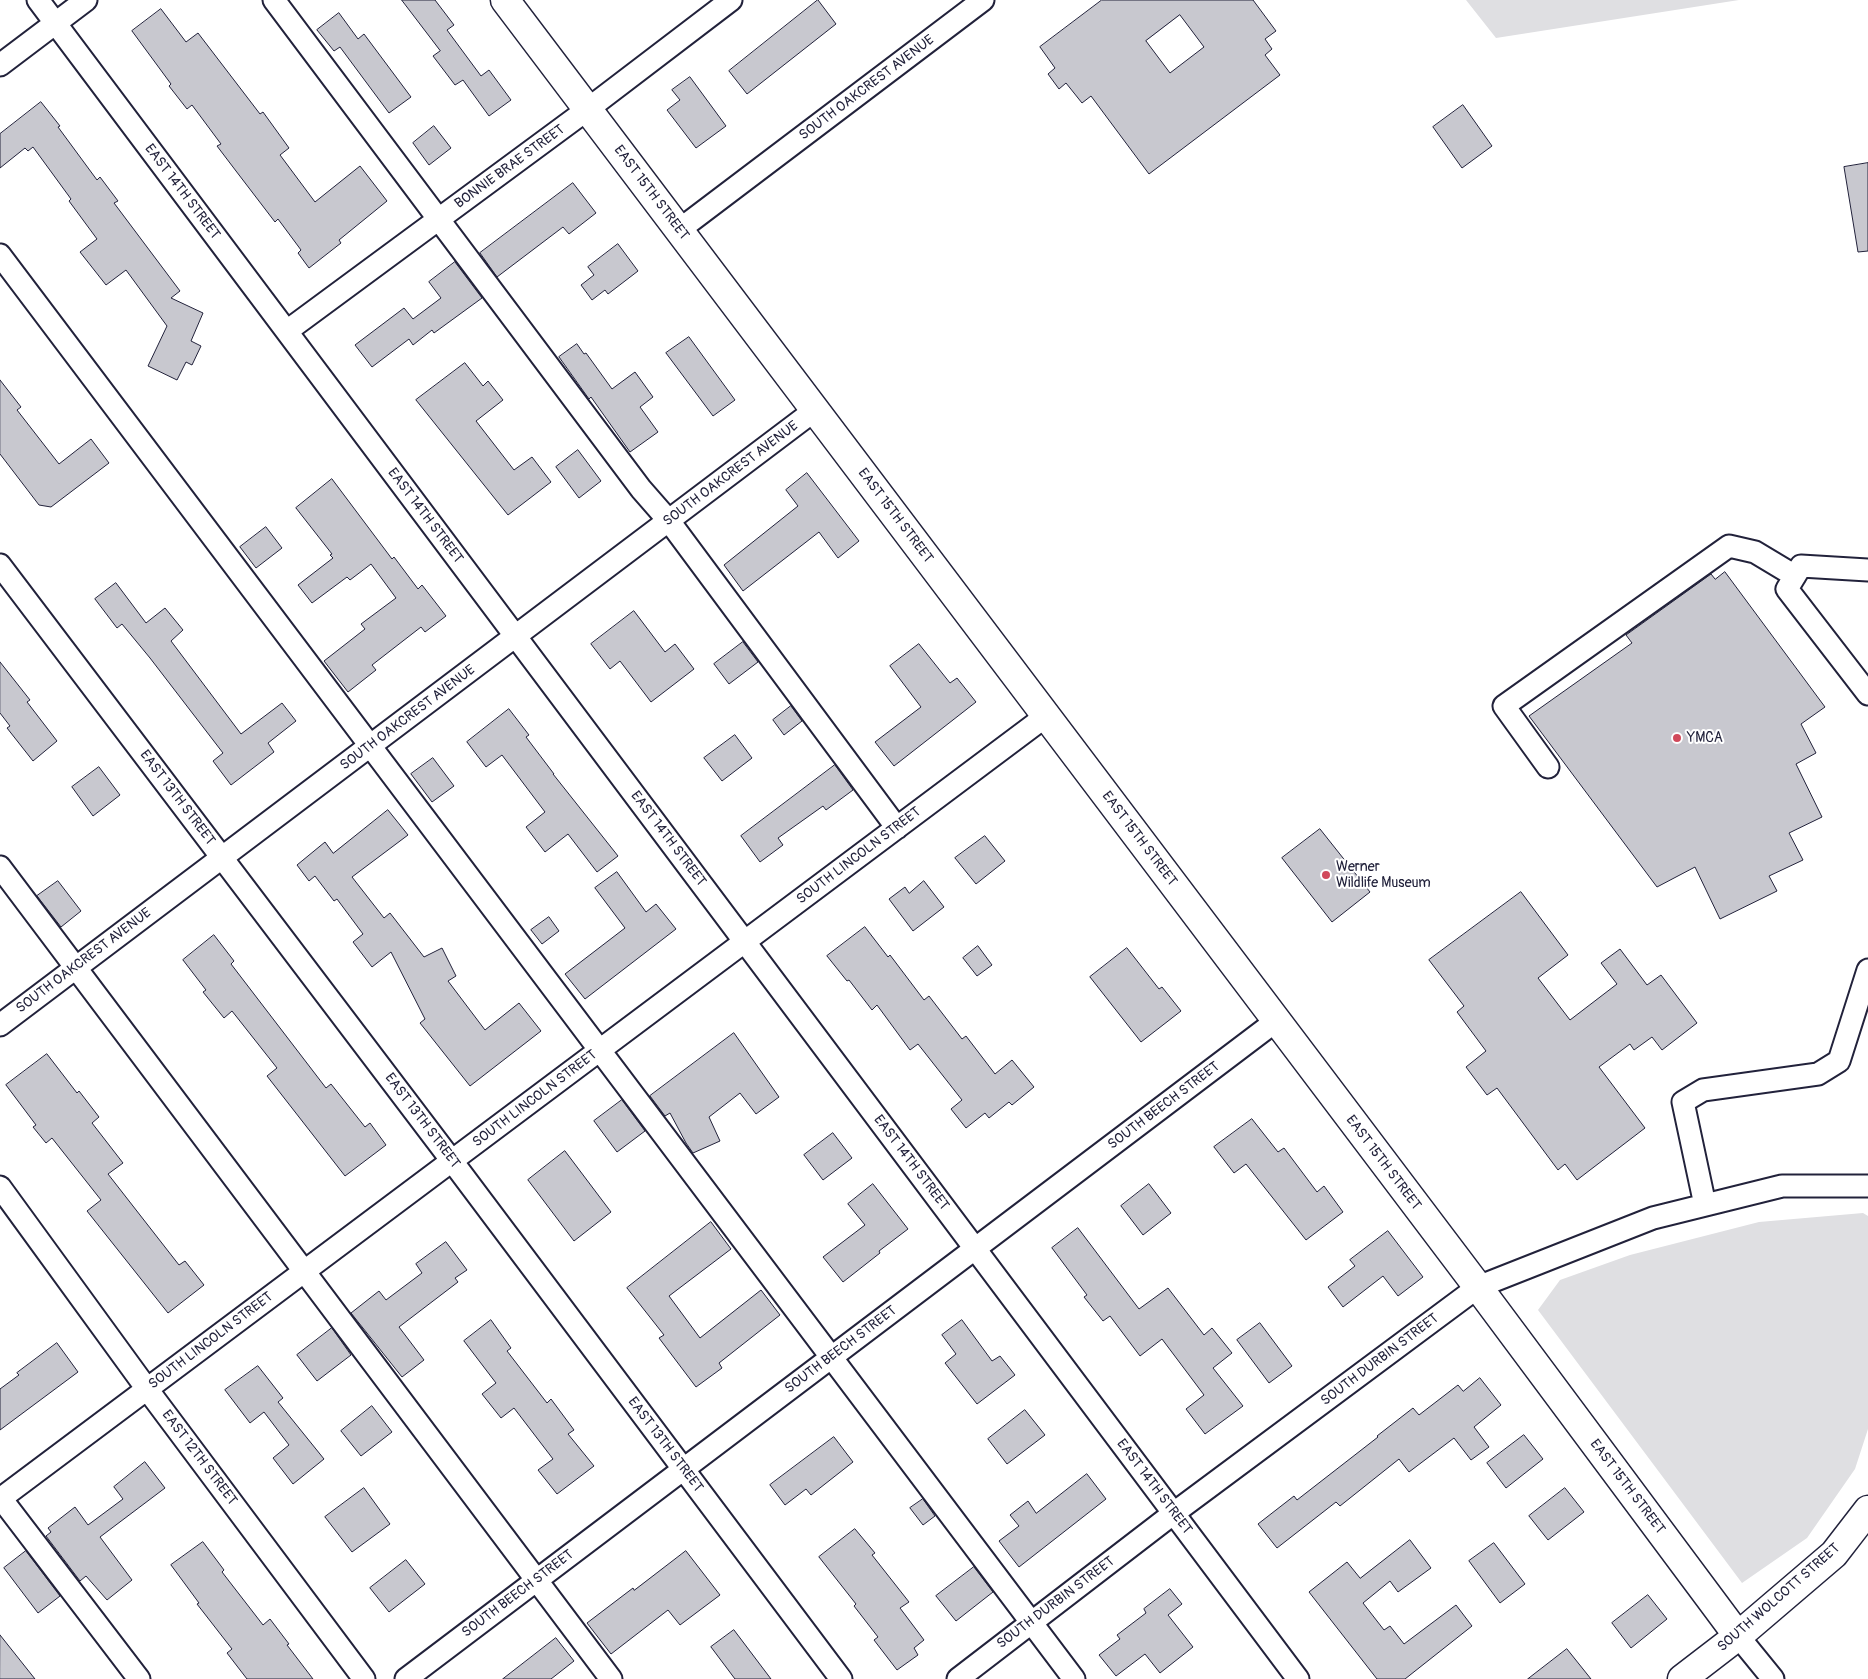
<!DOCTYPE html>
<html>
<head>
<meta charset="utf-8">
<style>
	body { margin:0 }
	canvas { display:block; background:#fff }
</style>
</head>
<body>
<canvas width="1868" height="1679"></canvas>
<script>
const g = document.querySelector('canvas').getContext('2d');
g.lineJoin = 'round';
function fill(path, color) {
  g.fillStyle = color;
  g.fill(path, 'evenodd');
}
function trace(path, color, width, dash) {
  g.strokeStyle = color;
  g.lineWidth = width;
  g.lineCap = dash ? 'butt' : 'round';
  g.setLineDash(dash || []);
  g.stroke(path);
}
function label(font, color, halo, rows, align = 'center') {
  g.font = font + ' Pangolin,sans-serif';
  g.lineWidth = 4;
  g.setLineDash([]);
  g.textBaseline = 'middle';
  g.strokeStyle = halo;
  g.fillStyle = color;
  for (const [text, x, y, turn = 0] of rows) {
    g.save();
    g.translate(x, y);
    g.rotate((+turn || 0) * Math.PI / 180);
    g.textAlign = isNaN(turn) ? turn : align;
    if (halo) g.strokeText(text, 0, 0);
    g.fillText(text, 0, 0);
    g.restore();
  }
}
fill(new Path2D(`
	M 1466,0 L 1739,0 L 1496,38 Z
	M 1863,1213 L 1868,1216 L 1868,1429 L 1855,1469 L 1807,1538 L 1742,1583 L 1538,1310 L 1560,1280 L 1630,1255 L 1759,1222 Z`), '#dfdfe2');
const building = new Path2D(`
	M 402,0 L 435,0 L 454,25 L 447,30 L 481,76 L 489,70 L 511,100 L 489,116 L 463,80 L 455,85 L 433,56 L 440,51 Z
	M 818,0 L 836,24 L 747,94 L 729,71 Z
	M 1102,0 L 1253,0 L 1276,31 L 1265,39 L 1272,49 L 1265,55 L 1280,75 L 1149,174 L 1091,96 L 1082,103 L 1066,83 L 1059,89 L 1048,74 L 1055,68 L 1040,47 ZM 1180,15 L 1204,47 L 1170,73 L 1146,41 Z
	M 161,9 L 186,42 L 198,33 L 260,114 L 263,112 L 289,148 L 280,155 L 315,202 L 360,166 L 387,201 L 339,240 L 341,243 L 309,268 L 298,253 L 301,250 L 278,219 L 275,222 L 236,171 L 217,146 L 221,144 L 192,105 L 187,109 L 169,86 L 171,84 L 132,31 Z
	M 339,13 L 358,39 L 364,34 L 411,97 L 389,113 L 340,47 L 334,51 L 317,30 Z
	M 690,77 L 726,126 L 696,148 L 667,110 L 680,100 L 672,90 Z
	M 41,102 L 60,126 L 58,127 L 97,180 L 100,177 L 118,201 L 114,203 L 180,291 L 171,298 L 203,313 L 191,341 L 201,346 L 192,365 L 186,362 L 177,380 L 148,366 L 167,326 L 126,270 L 106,285 L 80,252 L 97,239 L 69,201 L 71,199 L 33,147 L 28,151 L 25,148 L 0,168 L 0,134 Z
	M 1463,105 L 1492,146 L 1462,168 L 1433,127 Z
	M 434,126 L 451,148 L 429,165 L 413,143 Z
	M 1868,163 L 1868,251 L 1858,252 L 1844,167 Z
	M 573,183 L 596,213 L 569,234 L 563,227 L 497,277 L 480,253 Z
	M 618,244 L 638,271 L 608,294 L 605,290 L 592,300 L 581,285 L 594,275 L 588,267 Z
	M 455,262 L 482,298 L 434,333 L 432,330 L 413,345 L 409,339 L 372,367 L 355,345 L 404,308 L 413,319 L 441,298 L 429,282 Z
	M 689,337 L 735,400 L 713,416 L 666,353 Z
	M 577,344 L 584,354 L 586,353 L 612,389 L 635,372 L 653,397 L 640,407 L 658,432 L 630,452 L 591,397 L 589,399 L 559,357 Z
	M 465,363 L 483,386 L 488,381 L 503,400 L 476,421 L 514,470 L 532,457 L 551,482 L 508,515 L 416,400 Z
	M 0,380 L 21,407 L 17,410 L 59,464 L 91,439 L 109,463 L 51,507 L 39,505 L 0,454 Z
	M 578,450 L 601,481 L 579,498 L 556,467 Z
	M 807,473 L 859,541 L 838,558 L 819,532 L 743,591 L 724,565 L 798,506 L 786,490 Z
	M 332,479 L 392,559 L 394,557 L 418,589 L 422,585 L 446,616 L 425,632 L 421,627 L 372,665 L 376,670 L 348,692 L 324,661 L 365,629 L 361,624 L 396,598 L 371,564 L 350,580 L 347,577 L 312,603 L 298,585 L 333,558 L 330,555 L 332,554 L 296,508 Z
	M 266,527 L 282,548 L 256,568 L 240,547 Z
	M 1725,572 L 1825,707 L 1801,724 L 1816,753 L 1796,764 L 1822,817 L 1789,833 L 1803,860 L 1769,876 L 1777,891 L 1720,919 L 1695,867 L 1657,887 L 1529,716 L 1632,643 L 1626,635 L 1711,574 L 1715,579 Z
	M 116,583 L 146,623 L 165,608 L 183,630 L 171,641 L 241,734 L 282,703 L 296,721 L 268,743 L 274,752 L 231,785 L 213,761 L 223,753 L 150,658 L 122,624 L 117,628 L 95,599 Z
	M 634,611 L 665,652 L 675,644 L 694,669 L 651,702 L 620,661 L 610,669 L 591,644 Z
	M 743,642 L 758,662 L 729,684 L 714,664 Z
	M 919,644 L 950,683 L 957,678 L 976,702 L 894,766 L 875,742 L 921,707 L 890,666 Z
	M 0,662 L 30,700 L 27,702 L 57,741 L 33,761 L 7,728 L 10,726 L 0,713 Z
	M 791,706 L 802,721 L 784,735 L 773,720 Z
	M 509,709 L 529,735 L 526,737 L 554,774 L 553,774 L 618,856 L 597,872 L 568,834 L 545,852 L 526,827 L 545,812 L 502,755 L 486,767 L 467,742 Z
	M 735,735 L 752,758 L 722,781 L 704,758 Z
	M 433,758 L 454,786 L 432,802 L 411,774 Z
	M 835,765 L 853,790 L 826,810 L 823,806 L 778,838 L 783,845 L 760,862 L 741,836 Z
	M 99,767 L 120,795 L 93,816 L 72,787 Z
	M 388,810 L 408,835 L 352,877 L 384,918 L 390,913 L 424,957 L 442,948 L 456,976 L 448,981 L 485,1030 L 519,1003 L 541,1031 L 470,1086 L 420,1023 L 425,1019 L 391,952 L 372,967 L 353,942 L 363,934 L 337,899 L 334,901 L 315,876 L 309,881 L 297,865 L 325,842 L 333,853 Z
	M 1320,829 L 1370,892 L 1332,922 L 1282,858 Z
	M 985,836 L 1005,861 L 976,884 L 955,858 Z
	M 617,872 L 646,912 L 656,904 L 676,929 L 585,999 L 565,974 L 625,928 L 595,888 Z
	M 58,881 L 81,911 L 61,927 L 37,896 Z
	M 924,881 L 944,907 L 913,931 L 889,899 L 905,887 L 909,893 Z
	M 1521,892 L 1568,955 L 1538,978 L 1570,1020 L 1617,984 L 1601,963 L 1620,949 L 1647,985 L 1661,975 L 1697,1023 L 1662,1050 L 1652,1037 L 1634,1050 L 1630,1044 L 1599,1067 L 1645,1128 L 1577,1180 L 1565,1164 L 1558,1170 L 1497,1088 L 1487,1095 L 1466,1067 L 1486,1051 L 1457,1012 L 1464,1006 L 1429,960 Z
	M 549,917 L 559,931 L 542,944 L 531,930 Z
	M 865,927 L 888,957 L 890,955 L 924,1000 L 929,996 L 962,1039 L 966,1036 L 995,1074 L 1012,1060 L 1034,1087 L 1012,1105 L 1009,1102 L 989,1118 L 985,1113 L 966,1128 L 951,1109 L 962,1100 L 918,1044 L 910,1050 L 877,1005 L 872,1010 L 849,980 L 847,981 L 827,956 Z
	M 214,935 L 234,961 L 231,964 L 326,1088 L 331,1084 L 365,1127 L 370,1123 L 386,1145 L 345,1176 L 267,1076 L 277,1068 L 232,1011 L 224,1018 L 203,992 L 206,990 L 183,960 Z
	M 978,946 L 992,965 L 977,976 L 963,958 Z
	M 1127,948 L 1159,989 L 1162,987 L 1181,1011 L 1141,1042 L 1090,977 Z
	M 734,1033 L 779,1097 L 756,1114 L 740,1093 L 709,1117 L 720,1141 L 693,1153 L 686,1143 L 670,1113 L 665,1116 L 650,1096 Z
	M 47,1054 L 77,1093 L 79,1091 L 99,1117 L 92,1123 L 123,1163 L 108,1174 L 179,1265 L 185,1261 L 204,1285 L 168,1313 L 87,1211 L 101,1200 L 52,1138 L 46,1143 L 33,1127 L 36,1125 L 6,1085 Z
	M 622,1100 L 645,1131 L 617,1152 L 594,1121 Z
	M 1252,1119 L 1278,1152 L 1284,1148 L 1317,1192 L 1324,1186 L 1343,1212 L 1306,1240 L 1246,1164 L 1234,1173 L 1214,1147 Z
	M 833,1133 L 852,1158 L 823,1180 L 804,1155 Z
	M 565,1151 L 611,1212 L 574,1241 L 528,1180 Z
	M 873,1184 L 908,1229 L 879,1251 L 880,1253 L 843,1282 L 823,1257 L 865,1225 L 848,1204 Z
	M 1149,1184 L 1171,1213 L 1143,1235 L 1121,1206 Z
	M 711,1222 L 731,1249 L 669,1296 L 700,1338 L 761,1290 L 780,1315 L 719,1363 L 722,1368 L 696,1387 L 659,1338 L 664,1335 L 627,1288 Z
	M 1078,1228 L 1139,1309 L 1168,1288 L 1204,1335 L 1212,1328 L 1232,1353 L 1213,1368 L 1243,1406 L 1205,1434 L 1186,1409 L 1204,1395 L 1162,1339 L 1140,1356 L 1110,1316 L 1103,1321 L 1084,1297 L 1087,1295 L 1052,1248 Z
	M 1388,1231 L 1423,1277 L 1398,1296 L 1383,1276 L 1343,1307 L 1328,1287 L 1355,1266 L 1350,1260 Z
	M 446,1242 L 467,1270 L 455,1278 L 458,1282 L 399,1327 L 424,1360 L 402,1377 L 351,1313 L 379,1291 L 386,1300 L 422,1273 L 416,1264 Z
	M 491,1320 L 511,1348 L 507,1351 L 547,1403 L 551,1399 L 574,1430 L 568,1434 L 594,1466 L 557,1494 L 538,1470 L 553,1459 L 514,1408 L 501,1418 L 482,1394 L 496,1383 L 464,1341 Z
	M 962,1320 L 992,1361 L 1000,1356 L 1015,1375 L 977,1404 L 945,1363 L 956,1354 L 942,1335 Z
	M 1260,1323 L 1292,1366 L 1269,1383 L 1237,1340 Z
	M 332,1328 L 351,1355 L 317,1381 L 297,1355 Z
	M 57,1343 L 78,1372 L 0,1430 L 0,1389 L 19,1375 L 17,1373 Z
	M 258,1366 L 283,1398 L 278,1402 L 324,1459 L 293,1484 L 273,1458 L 289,1445 L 264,1412 L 250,1423 L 225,1390 Z
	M 1480,1378 L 1501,1405 L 1474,1427 L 1489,1447 L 1471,1460 L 1454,1438 L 1409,1472 L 1399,1459 L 1340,1506 L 1336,1502 L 1277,1548 L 1258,1524 L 1294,1496 L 1297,1500 L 1378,1437 L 1377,1436 L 1413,1408 L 1419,1415 L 1458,1385 L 1463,1391 Z
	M 372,1406 L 392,1432 L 361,1456 L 341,1431 Z
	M 1025,1410 L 1045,1435 L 1007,1464 L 988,1439 Z
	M 1524,1435 L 1543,1459 L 1506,1488 L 1487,1463 Z
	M 834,1437 L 853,1462 L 811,1495 L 806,1489 L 785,1505 L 770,1485 Z
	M 145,1462 L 165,1488 L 100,1537 L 132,1580 L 107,1600 L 86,1576 L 80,1581 L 46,1536 L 51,1532 L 48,1528 L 75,1507 L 88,1525 L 123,1499 L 114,1487 Z
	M 1087,1474 L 1106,1499 L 1019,1567 L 999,1541 L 1019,1526 L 1010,1515 L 1028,1501 L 1036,1513 Z
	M 364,1488 L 390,1524 L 352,1552 L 325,1517 Z
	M 1565,1488 L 1584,1512 L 1548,1540 L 1529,1516 Z
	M 923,1499 L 935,1516 L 923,1525 L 910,1508 Z
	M 855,1529 L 875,1553 L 872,1555 L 909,1602 L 900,1608 L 924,1640 L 914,1648 L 918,1655 L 897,1670 L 874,1640 L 878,1637 L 854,1606 L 856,1604 L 819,1557 Z
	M 1410,1540 L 1431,1568 L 1398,1592 L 1390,1581 L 1363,1603 L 1384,1630 L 1390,1626 L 1404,1644 L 1456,1605 L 1472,1626 L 1405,1679 L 1377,1679 L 1309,1592 L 1347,1562 L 1360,1578 Z
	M 203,1542 L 224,1570 L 222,1572 L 263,1625 L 270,1619 L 289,1644 L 287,1645 L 313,1679 L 247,1679 L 227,1653 L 232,1649 L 197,1604 L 199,1603 L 171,1565 Z
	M 1494,1543 L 1525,1584 L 1500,1603 L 1469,1561 Z
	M 26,1551 L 60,1596 L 38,1613 L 4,1568 Z
	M 686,1551 L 720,1595 L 680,1625 L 668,1610 L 611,1654 L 587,1623 L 633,1588 L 634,1590 Z
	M 406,1560 L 425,1584 L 389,1612 L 370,1588 Z
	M 974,1567 L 993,1592 L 956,1621 L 936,1596 Z
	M 1170,1589 L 1182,1604 L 1168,1615 L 1193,1647 L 1160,1673 L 1145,1654 L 1116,1676 L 1099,1655 L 1120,1639 L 1117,1635 L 1146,1613 L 1144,1609 Z
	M 1648,1595 L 1667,1619 L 1631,1648 L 1612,1623 Z
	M 734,1630 L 771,1679 L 735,1679 L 711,1647 Z
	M 0,1635 L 35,1679 L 0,1679 Z
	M 556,1638 L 574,1661 L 551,1679 L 503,1679 Z
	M 1567,1649 L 1591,1679 L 1528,1679 Z`);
fill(building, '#c8c8cf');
trace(building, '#22223b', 1);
const minor = new Path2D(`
	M 38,0 L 1298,1679
	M 274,0 L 641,489 L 669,521 L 897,828
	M 0,65 L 86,0
	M 679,230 L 983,0
	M 0,255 L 1074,1679
	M 287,331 L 588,109 L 731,0
	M 0,565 L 452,1161 L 841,1679
	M 1868,570 L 1801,566 L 1787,589 L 1868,694
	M 1548,767 L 1504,706 L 1729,546 L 1755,552 L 1795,576
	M 0,867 L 611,1679
	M 0,1025 L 815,410
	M 0,1187 L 147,1389 L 364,1679
	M 1705,1205 L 1683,1102 L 1703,1090 L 1818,1074 L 1839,1061 L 1868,970
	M 0,1497 L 139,1679
	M 0,1499 L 1046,716
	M 1738,1636 L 1773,1679
	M 406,1679 L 1276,1021
	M 958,1679 L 1174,1513 L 1478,1287 L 1653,1218 L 1782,1186 L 1868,1186`);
const major = new Path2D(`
	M 505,0 L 1478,1287 L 1738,1636
	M 1682,1679 L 1738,1636 L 1834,1554 L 1868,1510`);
trace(minor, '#22223b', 25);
trace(major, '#22223b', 31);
trace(minor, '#fff', 21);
trace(major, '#fff', 28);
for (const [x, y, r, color] of [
	[1677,738,5,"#d1495b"],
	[1326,875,5,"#d1495b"]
]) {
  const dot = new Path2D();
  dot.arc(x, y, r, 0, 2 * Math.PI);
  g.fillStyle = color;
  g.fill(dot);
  trace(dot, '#fff', 2);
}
label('14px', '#22223b', '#fff', [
	["SOUTH OAKCREST AVENUE",867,88,-37],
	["BONNIE BRAE STREET",510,167,-36],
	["EAST 14TH STREET",182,192,53],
	["EAST 15TH STREET",651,193,53],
	["SOUTH OAKCREST AVENUE",731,474,-37],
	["EAST 14TH STREET",425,516,53],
	["EAST 15TH STREET",895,516,53],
	["SOUTH OAKCREST AVENUE",408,718,-37],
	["EAST 13TH STREET",177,798,53],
	["EAST 14TH STREET",668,839,53],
	["EAST 15TH STREET",1139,839,53],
	["SOUTH LINCOLN STREET",859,856,-37],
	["SOUTH OAKCREST AVENUE",84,961,-37],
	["SOUTH LINCOLN STREET",535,1099,-37],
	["SOUTH BEECH STREET",1164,1106,-37],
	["EAST 13TH STREET",422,1121,53],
	["EAST 14TH STREET",911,1163,53],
	["EAST 15TH STREET",1383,1163,53],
	["SOUTH LINCOLN STREET",211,1341,-37],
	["SOUTH BEECH STREET",841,1350,-37],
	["SOUTH DURBIN STREET",1380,1360,-37],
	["EAST 13TH STREET",665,1445,53],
	["EAST 12TH STREET",199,1458,53],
	["EAST 14TH STREET",1154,1487,53],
	["EAST 15TH STREET",1627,1487,53],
	["SOUTH BEECH STREET",518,1594,-37],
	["SOUTH WOLCOTT STREET",1779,1598,-41],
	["SOUTH DURBIN STREET",1056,1603,-37]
]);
label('14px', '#22223b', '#fff', [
	["YMCA",1687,738],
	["Werner",1336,867],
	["Wildlife Museum",1336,883]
], 'left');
</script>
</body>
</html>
